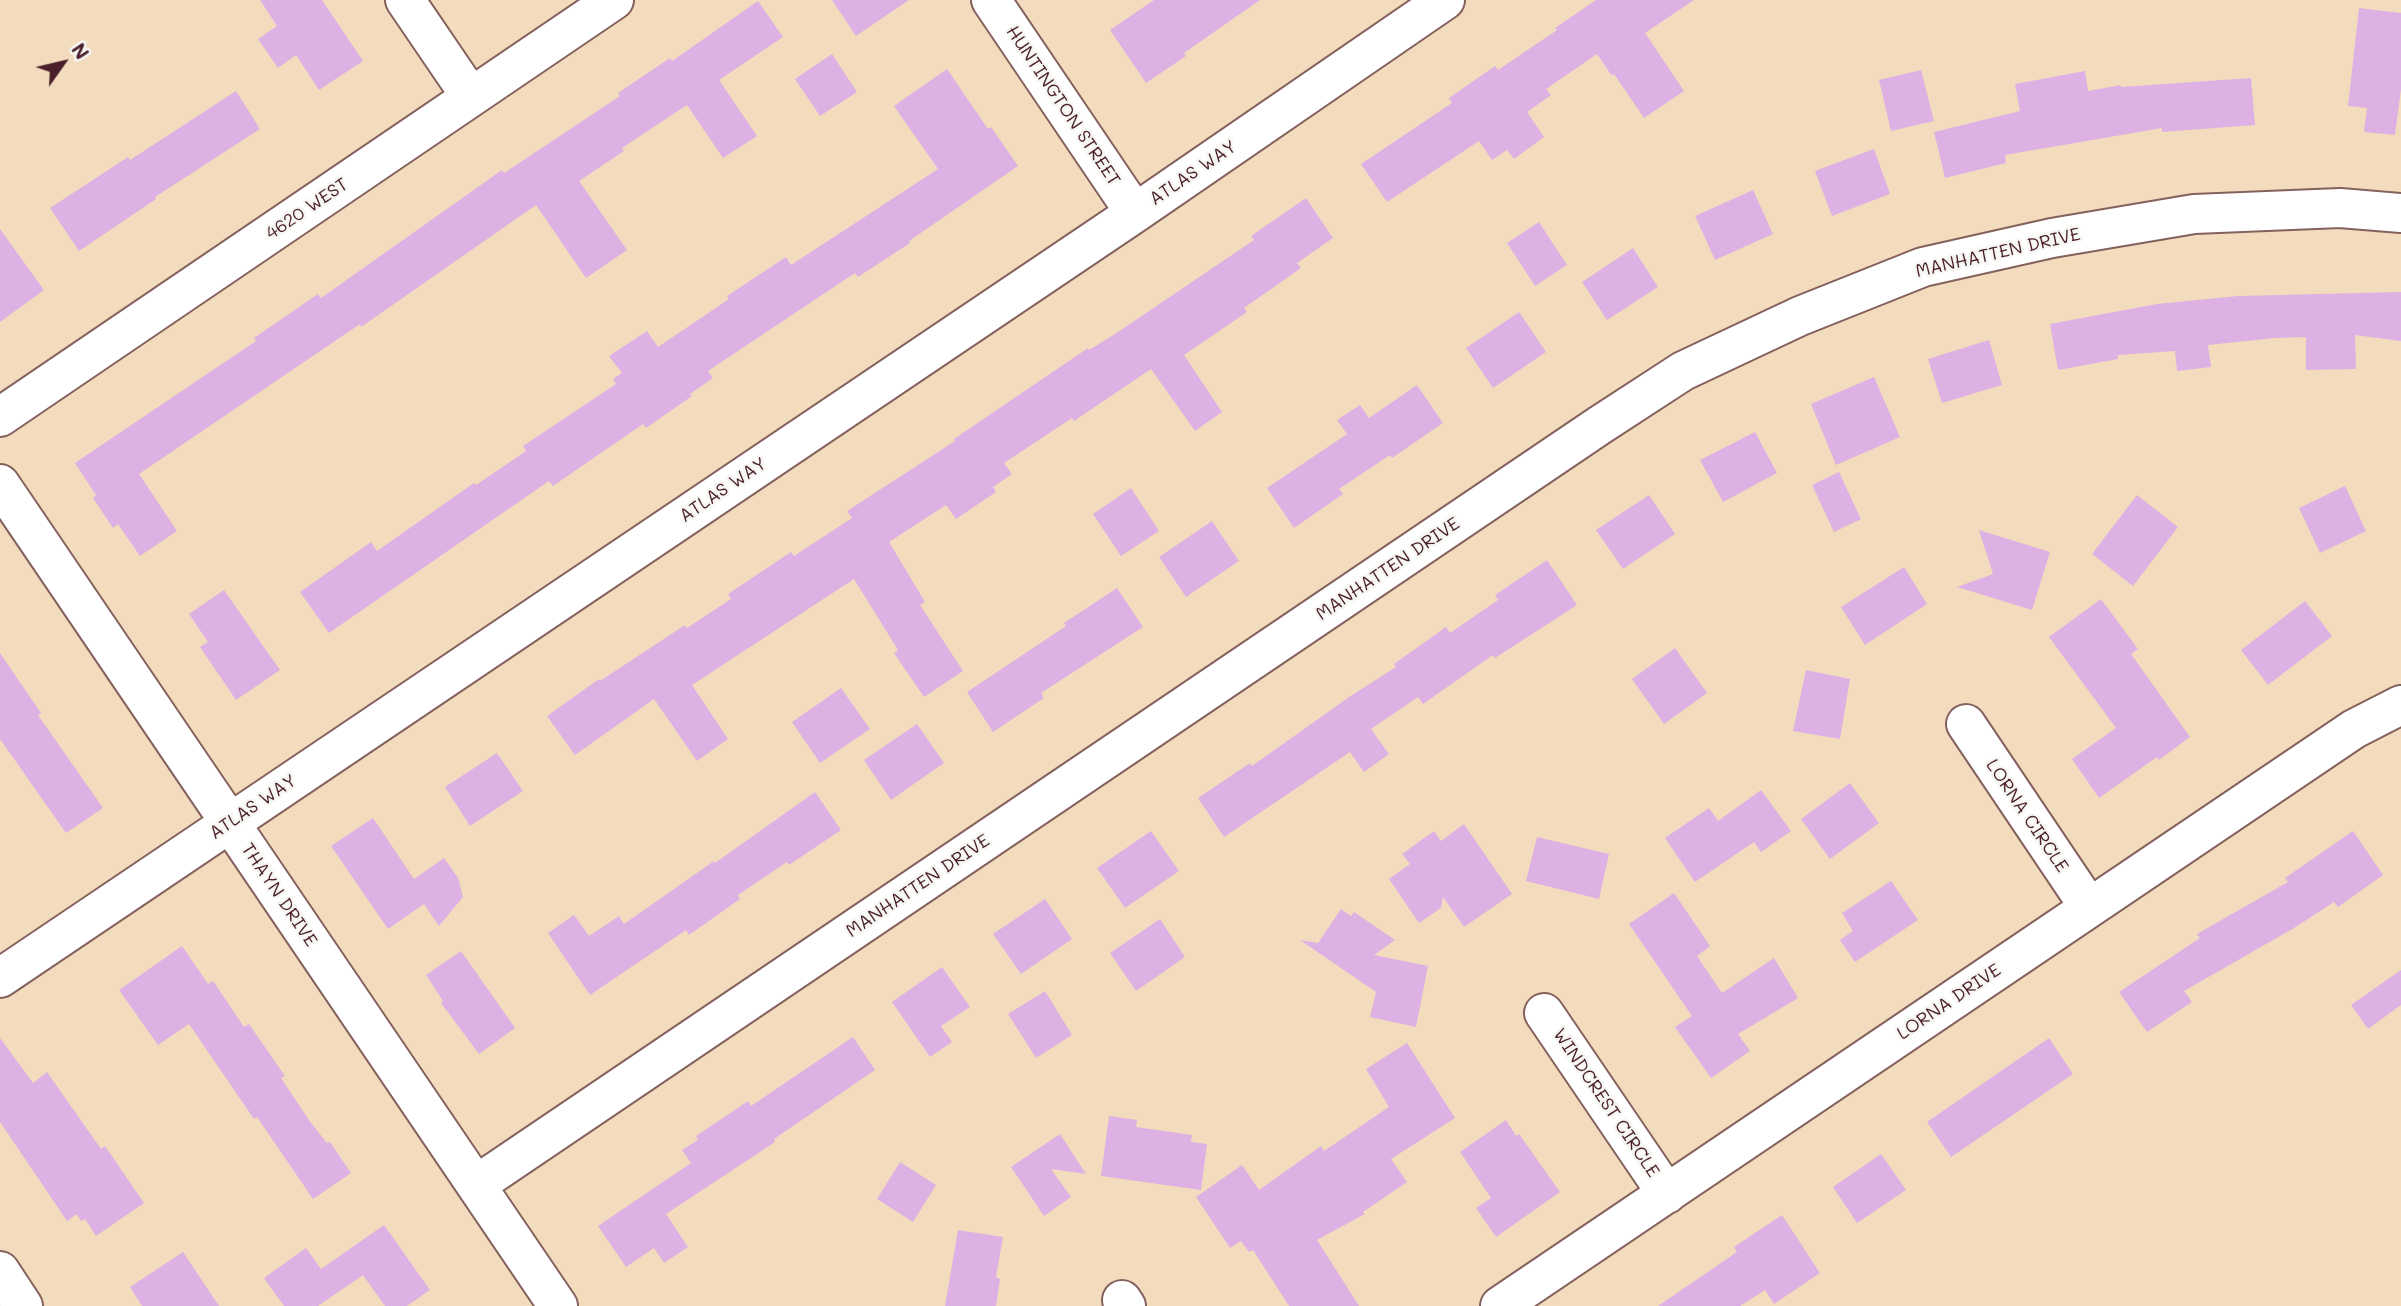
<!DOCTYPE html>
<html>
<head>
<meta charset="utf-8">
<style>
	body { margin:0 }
	#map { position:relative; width:2401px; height:1306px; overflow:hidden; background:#f3dcbd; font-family:Mali,sans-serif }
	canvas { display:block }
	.north { position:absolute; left:28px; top:28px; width:70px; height:70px; -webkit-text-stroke:5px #f6f6f2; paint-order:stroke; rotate:56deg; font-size:19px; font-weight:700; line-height:28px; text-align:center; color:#4a1f2b }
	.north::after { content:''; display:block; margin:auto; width:24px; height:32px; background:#4a1f2b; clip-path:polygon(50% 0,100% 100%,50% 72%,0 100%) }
</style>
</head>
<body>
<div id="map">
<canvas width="2401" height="1306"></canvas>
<div class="north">N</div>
</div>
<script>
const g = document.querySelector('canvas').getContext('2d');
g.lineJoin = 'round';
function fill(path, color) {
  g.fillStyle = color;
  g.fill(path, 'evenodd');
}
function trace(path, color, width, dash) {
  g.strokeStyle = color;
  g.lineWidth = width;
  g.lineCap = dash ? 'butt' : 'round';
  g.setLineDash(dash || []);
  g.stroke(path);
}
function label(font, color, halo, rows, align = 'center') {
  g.font = font + ' Mali,sans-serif';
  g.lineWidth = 5;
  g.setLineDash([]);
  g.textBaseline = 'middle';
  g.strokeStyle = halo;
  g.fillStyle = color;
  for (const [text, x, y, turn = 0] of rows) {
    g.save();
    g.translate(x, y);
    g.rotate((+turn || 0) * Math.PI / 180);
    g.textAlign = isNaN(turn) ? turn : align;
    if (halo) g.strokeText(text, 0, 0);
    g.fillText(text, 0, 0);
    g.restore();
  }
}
fill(new Path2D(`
	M 260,0 L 322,0 L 363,61 L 319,90 L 296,55 L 278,68 L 258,39 L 277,26 Z
	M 832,0 L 909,0 L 856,36 Z
	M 1154,0 L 1260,0 L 1184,53 L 1186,56 L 1146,83 L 1110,30 Z
	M 1596,0 L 1694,0 L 1645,33 L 1684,91 L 1644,118 L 1614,74 L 1612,76 L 1597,54 L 1546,89 L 1551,95 L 1527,112 L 1544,137 L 1514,159 L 1507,150 L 1492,160 L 1479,141 L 1387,202 L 1361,164 L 1452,103 L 1449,98 L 1495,66 L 1498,70 L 1557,30 L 1555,28 Z
	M 758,1 L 783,37 L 719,80 L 757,136 L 723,158 L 687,105 L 622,148 L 624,151 L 579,181 L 627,250 L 586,278 L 536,205 L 361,327 L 360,324 L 139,474 L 177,531 L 140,556 L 118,524 L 113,528 L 93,498 L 96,495 L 75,463 L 256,341 L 254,338 L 318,294 L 321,298 L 502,170 L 504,173 L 620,96 L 618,93 L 670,58 L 672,61 Z
	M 2359,8 L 2401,13 L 2401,89 L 2395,135 L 2364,132 L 2367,108 L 2348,106 Z
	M 832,54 L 857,92 L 820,116 L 795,79 Z
	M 947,69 L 988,129 L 991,127 L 1018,166 L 909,241 L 910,243 L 858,277 L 855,273 L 708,371 L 713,378 L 690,394 L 692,396 L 646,428 L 643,424 L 553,486 L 549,481 L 329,633 L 300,592 L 371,542 L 377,551 L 474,483 L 476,485 L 526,451 L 523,446 L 616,384 L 613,379 L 622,373 L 609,356 L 647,331 L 658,347 L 729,299 L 727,296 L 786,257 L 791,265 L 938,169 L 894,106 Z
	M 1921,70 L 1934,121 L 1891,131 L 1879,80 Z
	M 2085,71 L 2088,91 L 2121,85 L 2121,87 L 2251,78 L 2255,125 L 2162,132 L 2162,128 L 2005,155 L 2006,163 L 1945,178 L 1934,132 L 2020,111 L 2015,84 Z
	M 236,91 L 260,129 L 155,197 L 156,199 L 79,251 L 50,208 L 128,157 L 130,160 Z
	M 1874,149 L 1890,194 L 1832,216 L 1815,171 Z
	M 1753,190 L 1773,234 L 1715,260 L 1695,216 Z
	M 1306,198 L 1333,238 L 1297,263 L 1301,268 L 1244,308 L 1247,312 L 1184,355 L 1222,412 L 1195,431 L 1151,369 L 1074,421 L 1072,418 L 1004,463 L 1012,474 L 993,487 L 996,492 L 956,519 L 946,505 L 889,542 L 925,602 L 920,605 L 963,671 L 924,697 L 894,653 L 898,650 L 854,579 L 692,685 L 728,739 L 697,761 L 654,699 L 575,755 L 547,716 L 599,679 L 600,681 L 685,625 L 687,628 L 731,599 L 728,594 L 791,552 L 794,556 L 852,518 L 847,511 L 955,441 L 954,439 L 1088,348 L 1089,350 L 1115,334 L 1254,240 L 1251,236 Z
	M 1539,222 L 1567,265 L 1535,286 L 1507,243 Z
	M 0,229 L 44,290 L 0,322 Z
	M 1633,248 L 1658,287 L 1607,320 L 1582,282 Z
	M 2401,292 L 2401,341 L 2355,335 L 2356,369 L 2306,370 L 2306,337 L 2275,338 L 2208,345 L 2211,367 L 2177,371 L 2175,351 L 2118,355 L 2118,359 L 2058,370 L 2050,324 L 2157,304 L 2238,296 Z
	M 1519,312 L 1546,352 L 1493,388 L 1466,348 Z
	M 1989,340 L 2002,385 L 1942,403 L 1928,359 Z
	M 1874,377 L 1900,437 L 1836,465 L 1811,404 Z
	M 1417,385 L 1443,423 L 1392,458 L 1390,455 L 1339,489 L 1343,494 L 1294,528 L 1267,488 L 1347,434 L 1337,420 L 1360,405 L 1369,418 Z
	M 1755,432 L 1777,473 L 1723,502 L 1700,460 Z
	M 1839,472 L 1861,519 L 1834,532 L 1812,485 Z
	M 2345,486 L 2366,531 L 2320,553 L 2299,508 Z
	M 1131,488 L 1159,531 L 1121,556 L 1093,514 Z
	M 1649,495 L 1675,534 L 1623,569 L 1596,530 Z
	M 2137,495 L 2178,527 L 2133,586 L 2092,554 Z
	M 1212,521 L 1239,561 L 1186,597 L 1159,557 Z
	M 1979,530 L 2050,552 L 2032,610 L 1957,587 L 1993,574 Z
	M 1547,560 L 1577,605 L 1495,658 L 1493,655 L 1423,704 L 1418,697 L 1371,729 L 1389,754 L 1364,772 L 1350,752 L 1224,837 L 1198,798 L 1250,763 L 1252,766 L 1349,697 L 1396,667 L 1394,664 L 1446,627 L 1450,633 L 1498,600 L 1495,595 Z
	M 1904,567 L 1927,604 L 1865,645 L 1841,607 Z
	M 1117,588 L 1143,627 L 1041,693 L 1044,698 L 993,732 L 967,692 L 1066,626 L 1064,623 Z
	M 224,590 L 280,670 L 236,700 L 200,647 L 208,642 L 189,614 Z
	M 2101,599 L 2138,649 L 2131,654 L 2190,737 L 2159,760 L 2157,757 L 2099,798 L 2072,759 L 2116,728 L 2049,637 Z
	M 2305,601 L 2332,636 L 2268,685 L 2241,650 Z
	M 1675,648 L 1707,693 L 1664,724 L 1632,679 Z
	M 0,653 L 41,713 L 38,715 L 103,808 L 66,833 L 0,739 Z
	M 1806,670 L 1850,679 L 1840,739 L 1793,731 Z
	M 841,688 L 870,729 L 820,763 L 792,722 Z
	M 917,724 L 944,763 L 891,800 L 864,760 Z
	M 497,753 L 523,791 L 470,826 L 445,787 Z
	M 1850,783 L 1879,823 L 1830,859 L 1801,819 Z
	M 1761,790 L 1791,831 L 1761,852 L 1754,842 L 1695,882 L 1665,838 L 1709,808 L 1718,821 Z
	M 815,792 L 841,830 L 789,865 L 787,862 L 738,895 L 740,899 L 689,935 L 686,930 L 590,995 L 548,933 L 574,915 L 589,936 L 619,916 L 624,924 L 714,861 L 715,863 Z
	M 373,818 L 414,879 L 444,858 L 458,878 L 463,897 L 439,926 L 424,904 L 388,929 L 331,846 Z
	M 1464,824 L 1512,894 L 1464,927 L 1443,897 L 1441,908 L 1419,923 L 1389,879 L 1410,864 L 1402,854 L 1434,831 L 1441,841 Z
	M 1151,831 L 1179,871 L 1125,908 L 1097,868 Z
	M 2353,831 L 2383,875 L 2338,907 L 2334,902 L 2294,928 L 2184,991 L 2192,1002 L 2147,1032 L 2119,992 L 2200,938 L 2197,934 L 2288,882 L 2285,878 Z
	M 1537,837 L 1609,854 L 1599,899 L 1526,881 Z
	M 1891,881 L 1918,920 L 1855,962 L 1840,940 L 1853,931 L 1842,913 Z
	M 1674,893 L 1710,946 L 1697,956 L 1722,993 L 1774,958 L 1798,998 L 1738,1034 L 1750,1051 L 1711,1078 L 1675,1027 L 1692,1016 L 1629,924 Z
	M 1045,899 L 1072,939 L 1021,974 L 993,934 Z
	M 1341,909 L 1351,916 L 1354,912 L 1395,940 L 1374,955 L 1428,966 L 1416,1027 L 1370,1017 L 1376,992 L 1300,940 L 1318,943 Z
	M 1160,919 L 1185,957 L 1136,991 L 1110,953 Z
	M 182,946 L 208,984 L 213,981 L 244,1027 L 249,1024 L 285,1076 L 281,1078 L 311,1123 L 327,1143 L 330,1142 L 351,1173 L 313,1199 L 257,1117 L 254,1119 L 189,1024 L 158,1045 L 119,990 Z
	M 461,951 L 515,1028 L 479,1054 L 441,1003 L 443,1001 L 426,975 Z
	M 942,967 L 970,1007 L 941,1026 L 952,1042 L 930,1057 L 892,1002 Z
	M 2401,970 L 2401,1005 L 2368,1029 L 2351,1005 Z
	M 1045,991 L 1072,1035 L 1036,1058 L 1008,1014 Z
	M 853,1037 L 875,1070 L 774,1139 L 775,1142 L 666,1214 L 688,1247 L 664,1263 L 654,1248 L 626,1267 L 598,1226 L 691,1163 L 682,1150 L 698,1140 L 696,1136 L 748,1101 L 751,1106 Z
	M 0,1038 L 33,1083 L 47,1072 L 101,1149 L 105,1146 L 144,1203 L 96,1236 L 85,1219 L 81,1221 L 77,1214 L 67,1221 L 0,1122 Z
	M 2049,1038 L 2073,1074 L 1951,1157 L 1927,1122 Z
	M 1407,1043 L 1455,1118 L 1391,1159 L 1407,1182 L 1363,1212 L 1365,1214 L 1317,1240 L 1359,1306 L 1289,1306 L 1253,1250 L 1249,1252 L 1241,1241 L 1230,1248 L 1196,1197 L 1242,1165 L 1259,1190 L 1321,1146 L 1324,1151 L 1389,1107 L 1366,1069 Z
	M 1109,1116 L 1137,1120 L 1136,1127 L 1192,1135 L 1191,1142 L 1207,1144 L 1201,1190 L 1101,1176 Z
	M 1506,1120 L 1516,1136 L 1519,1134 L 1560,1192 L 1496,1237 L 1476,1208 L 1491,1198 L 1460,1152 Z
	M 1060,1134 L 1086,1174 L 1051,1169 L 1071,1197 L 1044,1216 L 1011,1167 Z
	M 1881,1154 L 1906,1190 L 1857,1223 L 1833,1187 Z
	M 900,1162 L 936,1185 L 913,1222 L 877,1199 Z
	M 1782,1215 L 1820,1273 L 1774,1304 L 1765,1290 L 1740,1306 L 1658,1306 L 1737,1252 L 1734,1247 Z
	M 384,1225 L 430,1290 L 407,1306 L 385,1306 L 363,1275 L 318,1306 L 284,1306 L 264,1278 L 306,1248 L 321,1269 Z
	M 958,1230 L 1003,1237 L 996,1277 L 1000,1279 L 996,1306 L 945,1306 Z
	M 183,1252 L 219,1306 L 142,1306 L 130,1287 Z`), '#ddb1e3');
const street = new Path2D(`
	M 405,0 L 471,97
	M 991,0 L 1135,213
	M 0,417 L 614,0
	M 0,484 L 558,1306
	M 1966,724 L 2089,907
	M 0,978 L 1135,213 L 1445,0
	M 1544,1013 L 1667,1194
	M 476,1185 L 1600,425 L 1683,371 L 1800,316 L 1923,267 L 2052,238 L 2194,214 L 2340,208 L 2401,213
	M 0,1271 L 23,1306
	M 1122,1300 L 1126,1306
	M 1500,1306 L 2354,729 L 2401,705`);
trace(street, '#85615e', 42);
trace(street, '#fff', 38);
label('18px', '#4a1f2b', '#f6f6f2', [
	["HUNTINGTON STREET",1063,106,56],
	["ATLAS WAY",1193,173,-34],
	["4620 WEST",307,209,-34],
	["MANHATTEN DRIVE",1998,253,-13],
	["ATLAS WAY",723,490,-34],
	["MANHATTEN DRIVE",1388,569,-34],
	["ATLAS WAY",253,807,-34],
	["LORNA CIRCLE",2027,816,56],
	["MANHATTEN DRIVE",918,886,-34],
	["THAYN DRIVE",279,895,56],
	["LORNA DRIVE",1949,1002,-34],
	["WINDCREST CIRCLE",1606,1103,56]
]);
</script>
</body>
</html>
